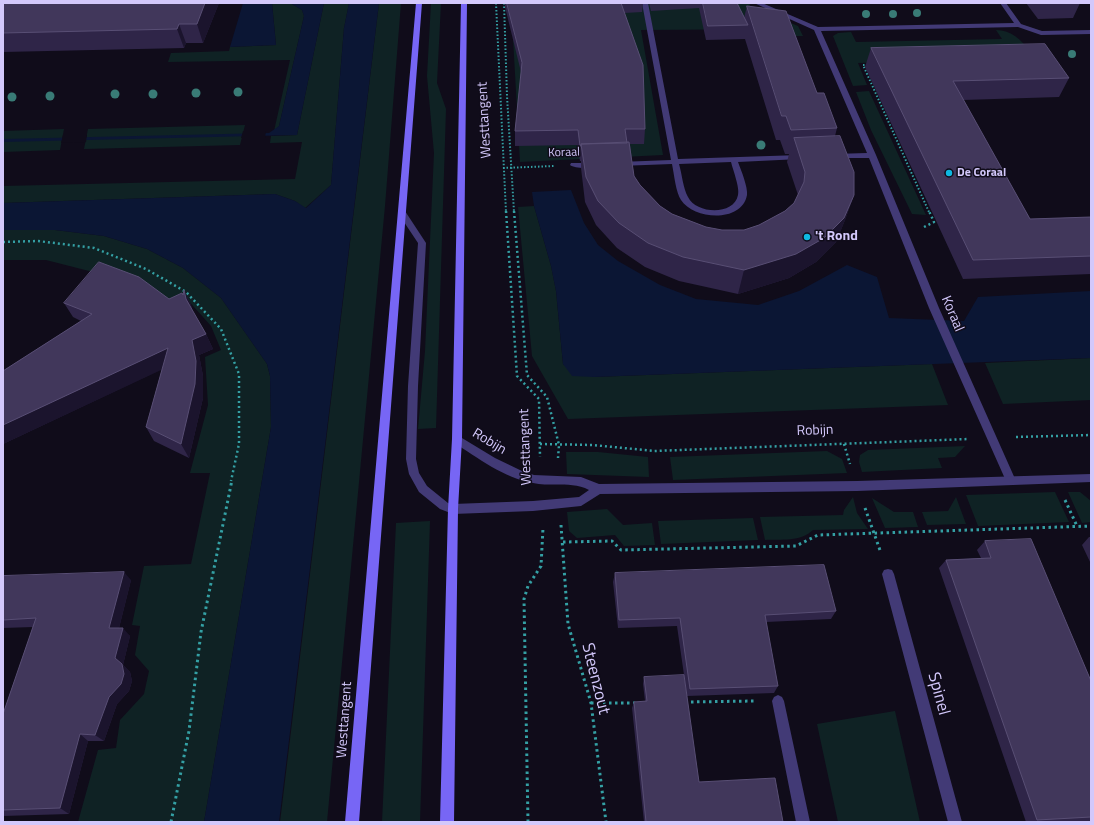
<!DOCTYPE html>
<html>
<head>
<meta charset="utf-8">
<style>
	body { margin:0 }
	#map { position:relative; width:1094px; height:825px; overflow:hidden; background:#100c1a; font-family:"Titillium Web",sans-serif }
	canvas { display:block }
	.frame { position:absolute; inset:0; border:4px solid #d3c8fb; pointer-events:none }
</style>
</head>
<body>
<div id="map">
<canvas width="1094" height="825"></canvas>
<div class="frame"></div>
</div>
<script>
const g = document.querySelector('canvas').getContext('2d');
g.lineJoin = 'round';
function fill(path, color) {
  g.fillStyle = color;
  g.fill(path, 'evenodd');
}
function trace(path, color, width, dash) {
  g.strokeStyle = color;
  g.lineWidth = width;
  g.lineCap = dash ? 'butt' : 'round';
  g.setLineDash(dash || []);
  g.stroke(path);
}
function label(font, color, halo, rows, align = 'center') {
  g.font = font + ' "Titillium Web",sans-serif';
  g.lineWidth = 3;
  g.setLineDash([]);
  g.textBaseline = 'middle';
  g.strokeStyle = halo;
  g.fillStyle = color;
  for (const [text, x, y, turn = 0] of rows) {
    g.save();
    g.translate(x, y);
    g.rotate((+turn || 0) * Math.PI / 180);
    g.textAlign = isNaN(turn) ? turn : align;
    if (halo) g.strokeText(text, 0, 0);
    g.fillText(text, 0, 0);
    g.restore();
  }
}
fill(new Path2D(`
	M 272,3 L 292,4 L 302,10 L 304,16 L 279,126 L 274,131 L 290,60 L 168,62 L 171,53 L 229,51 L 230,47 L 276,45 Z
	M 324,3 L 349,3 L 344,28 L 331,185 L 305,208 L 295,201 L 275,194 L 3,203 L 3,186 L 295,179 L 302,142 L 270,143 L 271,136 L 297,135 Z
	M 379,3 L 401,3 L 385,206 L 327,822 L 280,822 Z
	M 431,3 L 441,3 L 437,83 L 446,109 L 436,428 L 418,429 L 425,351 L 434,153 L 427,76 Z
	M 511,3 L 749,3 L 750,6 L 798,26 L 803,36 L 786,36 L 781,29 L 641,30 L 663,155 L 520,162 Z
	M 996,30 C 1011,30 1022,40 1030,52 L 896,62 L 858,63 L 867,85 L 853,86 L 833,36 L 838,33 L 851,32 L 856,42 L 1002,39 Z
	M 869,91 L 926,215 L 912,214 L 871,130 L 856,92 Z
	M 245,125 L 240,145 L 84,149 L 88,129 Z
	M 64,129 L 60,150 L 3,152 L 3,131 Z
	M 534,206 L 551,266 L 556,291 L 563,364 L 594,377 L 932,364 L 948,405 L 568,419 L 532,356 L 518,207 Z
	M 3,230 L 55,230 L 104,236 L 147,249 L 183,268 L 221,298 L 267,364 L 270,376 L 271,427 L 204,822 L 78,822 L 98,750 L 116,748 L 120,720 L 144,694 L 149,671 L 135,655 L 140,626 L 132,625 L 144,566 L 191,564 L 210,473 L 190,473 L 208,405 L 205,357 L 221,350 L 211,326 L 185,297 L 168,303 L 136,283 L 46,260 L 3,260 Z
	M 1091,358 L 1091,400 L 1003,404 L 985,363 Z
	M 965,446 L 955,457 L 938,458 L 942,468 L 862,472 L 859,462 L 860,455 L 868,450 Z
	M 827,451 L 842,459 L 847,473 L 673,480 L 670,457 Z
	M 566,452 L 598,452 L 648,457 L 649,477 L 567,474 Z
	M 1055,492 L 1069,522 L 978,526 L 966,495 Z
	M 1068,492 L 1080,492 L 1091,501 L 1091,522 L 1082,523 Z
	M 853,497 L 857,513 L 868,529 L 813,530 C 801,542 781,539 765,540 L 760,517 L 843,515 L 844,510 Z
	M 956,497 L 966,524 L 927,525 L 922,512 L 948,511 Z
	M 872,498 L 894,512 L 913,512 L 918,527 L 885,528 Z
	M 607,509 L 623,525 L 652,523 L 655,545 L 624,546 L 615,535 L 577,538 L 569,531 L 567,512 Z
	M 753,518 L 758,540 L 661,544 L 658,521 Z
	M 430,521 L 420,822 L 382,822 L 396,523 Z
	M 895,711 L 920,822 L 838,822 L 817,724 Z`), '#0f2224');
fill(new Path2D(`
	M 243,3 L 272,3 L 276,45 L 230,47 Z
	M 285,3 L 324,3 L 297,135 L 3,142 L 3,139 L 269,133 L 279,126 L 304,16 L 302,10 L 292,4 Z
	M 349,3 L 379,3 L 279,822 L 204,822 L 271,427 L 270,376 L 267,364 L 221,298 L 183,268 L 147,249 L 104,236 L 55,230 L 3,230 L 3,203 L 275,194 L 295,201 L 306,208 L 331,185 L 344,28 Z
	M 571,190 L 584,223 L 598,245 L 618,261 L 660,285 L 696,299 L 758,305 L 799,291 L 847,265 L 877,277 L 889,318 L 964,321 L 978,297 L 1091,291 L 1091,358 L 594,377 L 572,376 L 563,364 L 556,291 L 551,266 L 534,206 L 532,192 Z`), '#0b1634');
fill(new Path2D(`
	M 243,131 L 266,131 L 265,138 L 241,138 Z
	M 63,135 L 87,135 L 86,142 L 61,143 Z`), '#100c1a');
trace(new Path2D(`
	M 496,3 L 506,212
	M 504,3 L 507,96 L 514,212
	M 868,65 L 863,65 L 929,212
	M 503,168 L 554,166`), '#34a0a4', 2, [1.5, 2]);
trace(new Path2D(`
	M 506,211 L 517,376 L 539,399 L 540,457
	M 514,211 L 527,375 L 547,397 L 559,445 L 558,458
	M 924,227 L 934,222 L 929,211
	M 3,242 L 38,241 L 94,248 L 146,269 L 186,292 L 221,329 L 239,374 L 239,444 L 231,481
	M 1016,437 L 1091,435
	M 540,444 L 593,445 L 654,451 L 969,439
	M 844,444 L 850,464`), '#34a0a4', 2.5, [2, 3]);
trace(new Path2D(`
	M 1065,500 L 1077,526
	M 865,508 L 881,553
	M 561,525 L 568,624 L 591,703 L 606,822
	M 563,542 L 612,541 L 621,550 L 796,546 L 818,535 L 1091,526
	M 685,702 L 756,701
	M 591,703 L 636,703
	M 171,822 L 189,731 L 201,632 L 232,480
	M 528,822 L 524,599 L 528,586 L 541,566 L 543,528`), '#34a0a4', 3, [2.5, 3.5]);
fill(new Path2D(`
	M 402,210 L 405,211 L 426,243 L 418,386 L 416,459 L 419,473 L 427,486 L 448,503 L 457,506 L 458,509 L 457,512 L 453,514 L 440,509 L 419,492 L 409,474 L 406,459 L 408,386 L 418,243 L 398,213 Z
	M 778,695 L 782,697 L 784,701 L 810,822 L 796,822 L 772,701 L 774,697 Z`), '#423a76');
fill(new Path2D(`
	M 642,3 L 648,3 L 678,159 L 800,155 L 804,157 L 800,159 L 738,162 C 741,170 748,187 747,195 C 742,223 694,220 681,200 C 676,193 674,174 672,164 L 619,166 L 615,164 L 619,162 L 671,160 ZM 731,162 C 733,170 740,188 738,195 C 734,216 696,214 688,197 C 683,188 682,174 679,164 Z
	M 754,3 L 762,3 L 818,27 L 1014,23 L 1000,3 L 1006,3 L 1021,24 L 1042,31 L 1091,30 L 1091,34 L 1041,35 L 1018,27 L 821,31 L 876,155 L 939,308 L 1016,481 L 1015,484 L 1011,485 L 1007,484 L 1006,481 L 929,308 L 869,158 L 834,158 L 830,156 L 834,154 L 867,153 L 814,30 Z
	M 571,163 L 595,163 L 599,165 C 594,169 575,169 570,165 Z
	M 888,569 L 892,570 L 894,574 L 962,822 L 948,822 L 882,574 L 884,570 Z`), '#423a76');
fill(new Path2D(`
	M 457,435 L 495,458 L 522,471 L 534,475 L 581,477 L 599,484 L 857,481 L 1091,474 L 1091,482 L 857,491 L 600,494 L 581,506 L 533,511 L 453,514 L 449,512 L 448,509 L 449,506 L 453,504 L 533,501 L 579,497 L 589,490 C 571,481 552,487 533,483 C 504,478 478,458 453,442 L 452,439 L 453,436 Z`), '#423a76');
fill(new Path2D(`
	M 416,3 L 422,3 L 359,822 L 345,822 Z
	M 461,3 L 467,3 L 462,439 L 458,509 L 454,822 L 440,822 L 448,509 L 452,439 Z`), '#7766f5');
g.fillStyle = '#397b76';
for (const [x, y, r] of [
	[917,13,4],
	[866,14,4],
	[893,14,4],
	[1072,54,4],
	[238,92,4.5],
	[196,93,4.5],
	[115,94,4.5],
	[153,94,4.5],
	[50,96,4.5],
	[12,97,4.5],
	[761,145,4.5]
]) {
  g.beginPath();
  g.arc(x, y, r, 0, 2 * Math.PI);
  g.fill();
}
fill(new Path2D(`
	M 3,3 L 219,3 L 203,43 L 186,43 L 184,48 L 3,52 Z
	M 505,3 L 643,3 L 642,12 L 624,13 L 645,129 L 644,144 L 630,144 L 634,176 L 640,185 L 660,206 L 672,214 L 706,227 L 722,230 L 744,230 L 759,225 L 785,211 L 794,203 L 798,195 L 787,162 L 789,154 L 785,154 L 780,140 L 776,140 L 745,39 L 706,40 L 699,8 L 651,11 L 649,3 L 737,3 L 744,18 L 747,6 L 817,93 L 837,128 L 835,136 L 854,195 L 845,220 L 836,242 L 816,262 L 789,278 L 738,294 L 679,281 L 645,267 L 617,248 L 596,225 L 585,202 L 581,168 L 581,161 L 580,161 L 577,145 L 515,146 L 515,131 L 521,72 L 505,7 Z
	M 1026,3 L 1080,3 L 1073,18 L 1038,19 Z
	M 871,48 L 1069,78 L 1059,97 L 963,100 L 1030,219 L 1091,217 L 1091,274 L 963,279 L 865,67 Z
	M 184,290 L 191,305 L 192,310 L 206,334 L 213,349 L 199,355 L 203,376 L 203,398 L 189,458 L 154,441 L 146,427 L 162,369 L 3,444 L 3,371 L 6,369 L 81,321 L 73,317 L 64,303 L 169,299 L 183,295 Z
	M 1089,537 L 1091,537 L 1091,564 L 1082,545 Z
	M 985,541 L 1091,681 L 1091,822 L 1026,822 L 939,568 L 946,560 L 981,558 L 977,550 Z
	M 615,573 L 836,611 L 831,619 L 766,622 L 778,686 L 774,693 L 687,696 L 677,626 L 618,628 L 613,582 Z
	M 3,576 L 131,580 L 119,628 L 130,636 L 123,665 L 130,672 L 132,681 L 129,691 L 117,704 L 104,741 L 88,741 L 69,814 L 3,816 L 3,714 L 33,627 L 3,628 Z
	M 644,677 L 699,782 L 783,822 L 644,822 L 632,708 L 634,702 L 645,701 L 643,684 Z`), '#2f2548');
fill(new Path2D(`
	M 205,3 L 219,3 L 203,43 L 197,24 Z
	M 179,24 L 186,43 L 184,48 L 177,29 Z
	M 854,195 L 845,220 L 836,242 L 816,262 L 789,278 L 738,294 L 744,270 Z
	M 184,290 L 191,305 L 193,314 L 186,299 Z
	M 206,334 L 213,349 L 199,355 L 203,376 L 203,398 L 189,458 L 181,444 L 192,340 Z
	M 168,348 L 176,363 L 3,444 L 3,425 Z
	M 124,572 L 131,580 L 117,636 L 109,628 Z
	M 123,628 L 130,636 L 123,665 L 130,672 L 132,681 L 129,691 L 117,704 L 104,741 L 95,735 L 109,697 L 115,658 Z
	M 80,734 L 88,741 L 69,814 L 60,808 Z`), '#1b142d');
const building = new Path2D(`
	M 3,3 L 205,3 L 197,24 L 179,24 L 177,29 L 3,33 Z
	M 507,3 L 621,3 L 643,65 L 645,129 L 625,129 L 627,143 L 581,144 L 581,146 L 580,146 L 578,130 L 515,131 L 522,63 Z
	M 703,3 L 737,3 L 748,25 L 708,26 Z
	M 747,6 L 786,11 L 817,93 L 824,93 L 837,128 L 791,130 L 786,116 L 782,116 Z
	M 1045,44 L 1069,78 L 953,81 L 1030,219 L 1091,217 L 1091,256 L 973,260 L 871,48 Z
	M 840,136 L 854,172 L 854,195 L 844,218 L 824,238 L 796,254 L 744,270 L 683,257 L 648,243 L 619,223 L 598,201 L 586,177 L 581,144 L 629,142 L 634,176 L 640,185 L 660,206 L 672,214 L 706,227 L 722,230 L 744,230 L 759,225 L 785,211 L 794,203 L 804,182 L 805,172 L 794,138 Z
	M 99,262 L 139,277 L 169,299 L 182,293 L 183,295 L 184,290 L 186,299 L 206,334 L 192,340 L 196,361 L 195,384 L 181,444 L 146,427 L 168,348 L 3,425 L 3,371 L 6,369 L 92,314 L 64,303 Z
	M 1031,539 L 1091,681 L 1091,818 L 1091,817 L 1037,820 L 946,560 L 991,558 L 985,541 Z
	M 824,565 L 836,611 L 765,615 L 778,686 L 690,689 L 680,618 L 619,620 L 615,573 Z
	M 124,572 L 109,628 L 123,628 L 115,658 L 122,664 L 124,674 L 121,684 L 109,697 L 95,735 L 80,734 L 60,808 L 3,810 L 3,714 L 36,618 L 3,620 L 3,576 Z
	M 684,675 L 699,782 L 775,778 L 783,822 L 646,822 L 634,702 L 647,701 L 644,677 Z`);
fill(building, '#41375b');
trace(building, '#584e74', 1);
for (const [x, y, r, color] of [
	[949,173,4,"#0eb8e1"],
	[807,237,4,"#0eb8e1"]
]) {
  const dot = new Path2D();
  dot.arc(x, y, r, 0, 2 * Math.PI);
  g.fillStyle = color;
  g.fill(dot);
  trace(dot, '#100c1a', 1.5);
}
label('12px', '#d3c8fb', '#100c1a', [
	["Koraal",564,153,-2]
]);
label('bold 12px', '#d3c8fb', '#100c1a', [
	["De Coraal",957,173]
], 'left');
label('14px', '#d3c8fb', '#100c1a', [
	["Westtangent",485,120,-93],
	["Koraal",952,314,67],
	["Robijn",815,431,-2],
	["Robijn",489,442,31],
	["Westtangent",526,447,-92],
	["Westtangent",345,720,-86]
]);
label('bold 14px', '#d3c8fb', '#100c1a', [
	["'t Rond",815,237]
], 'left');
label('17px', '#d3c8fb', '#100c1a', [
	["Steenzout",595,679,76],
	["Spinel",938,694,75]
]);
</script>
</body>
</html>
